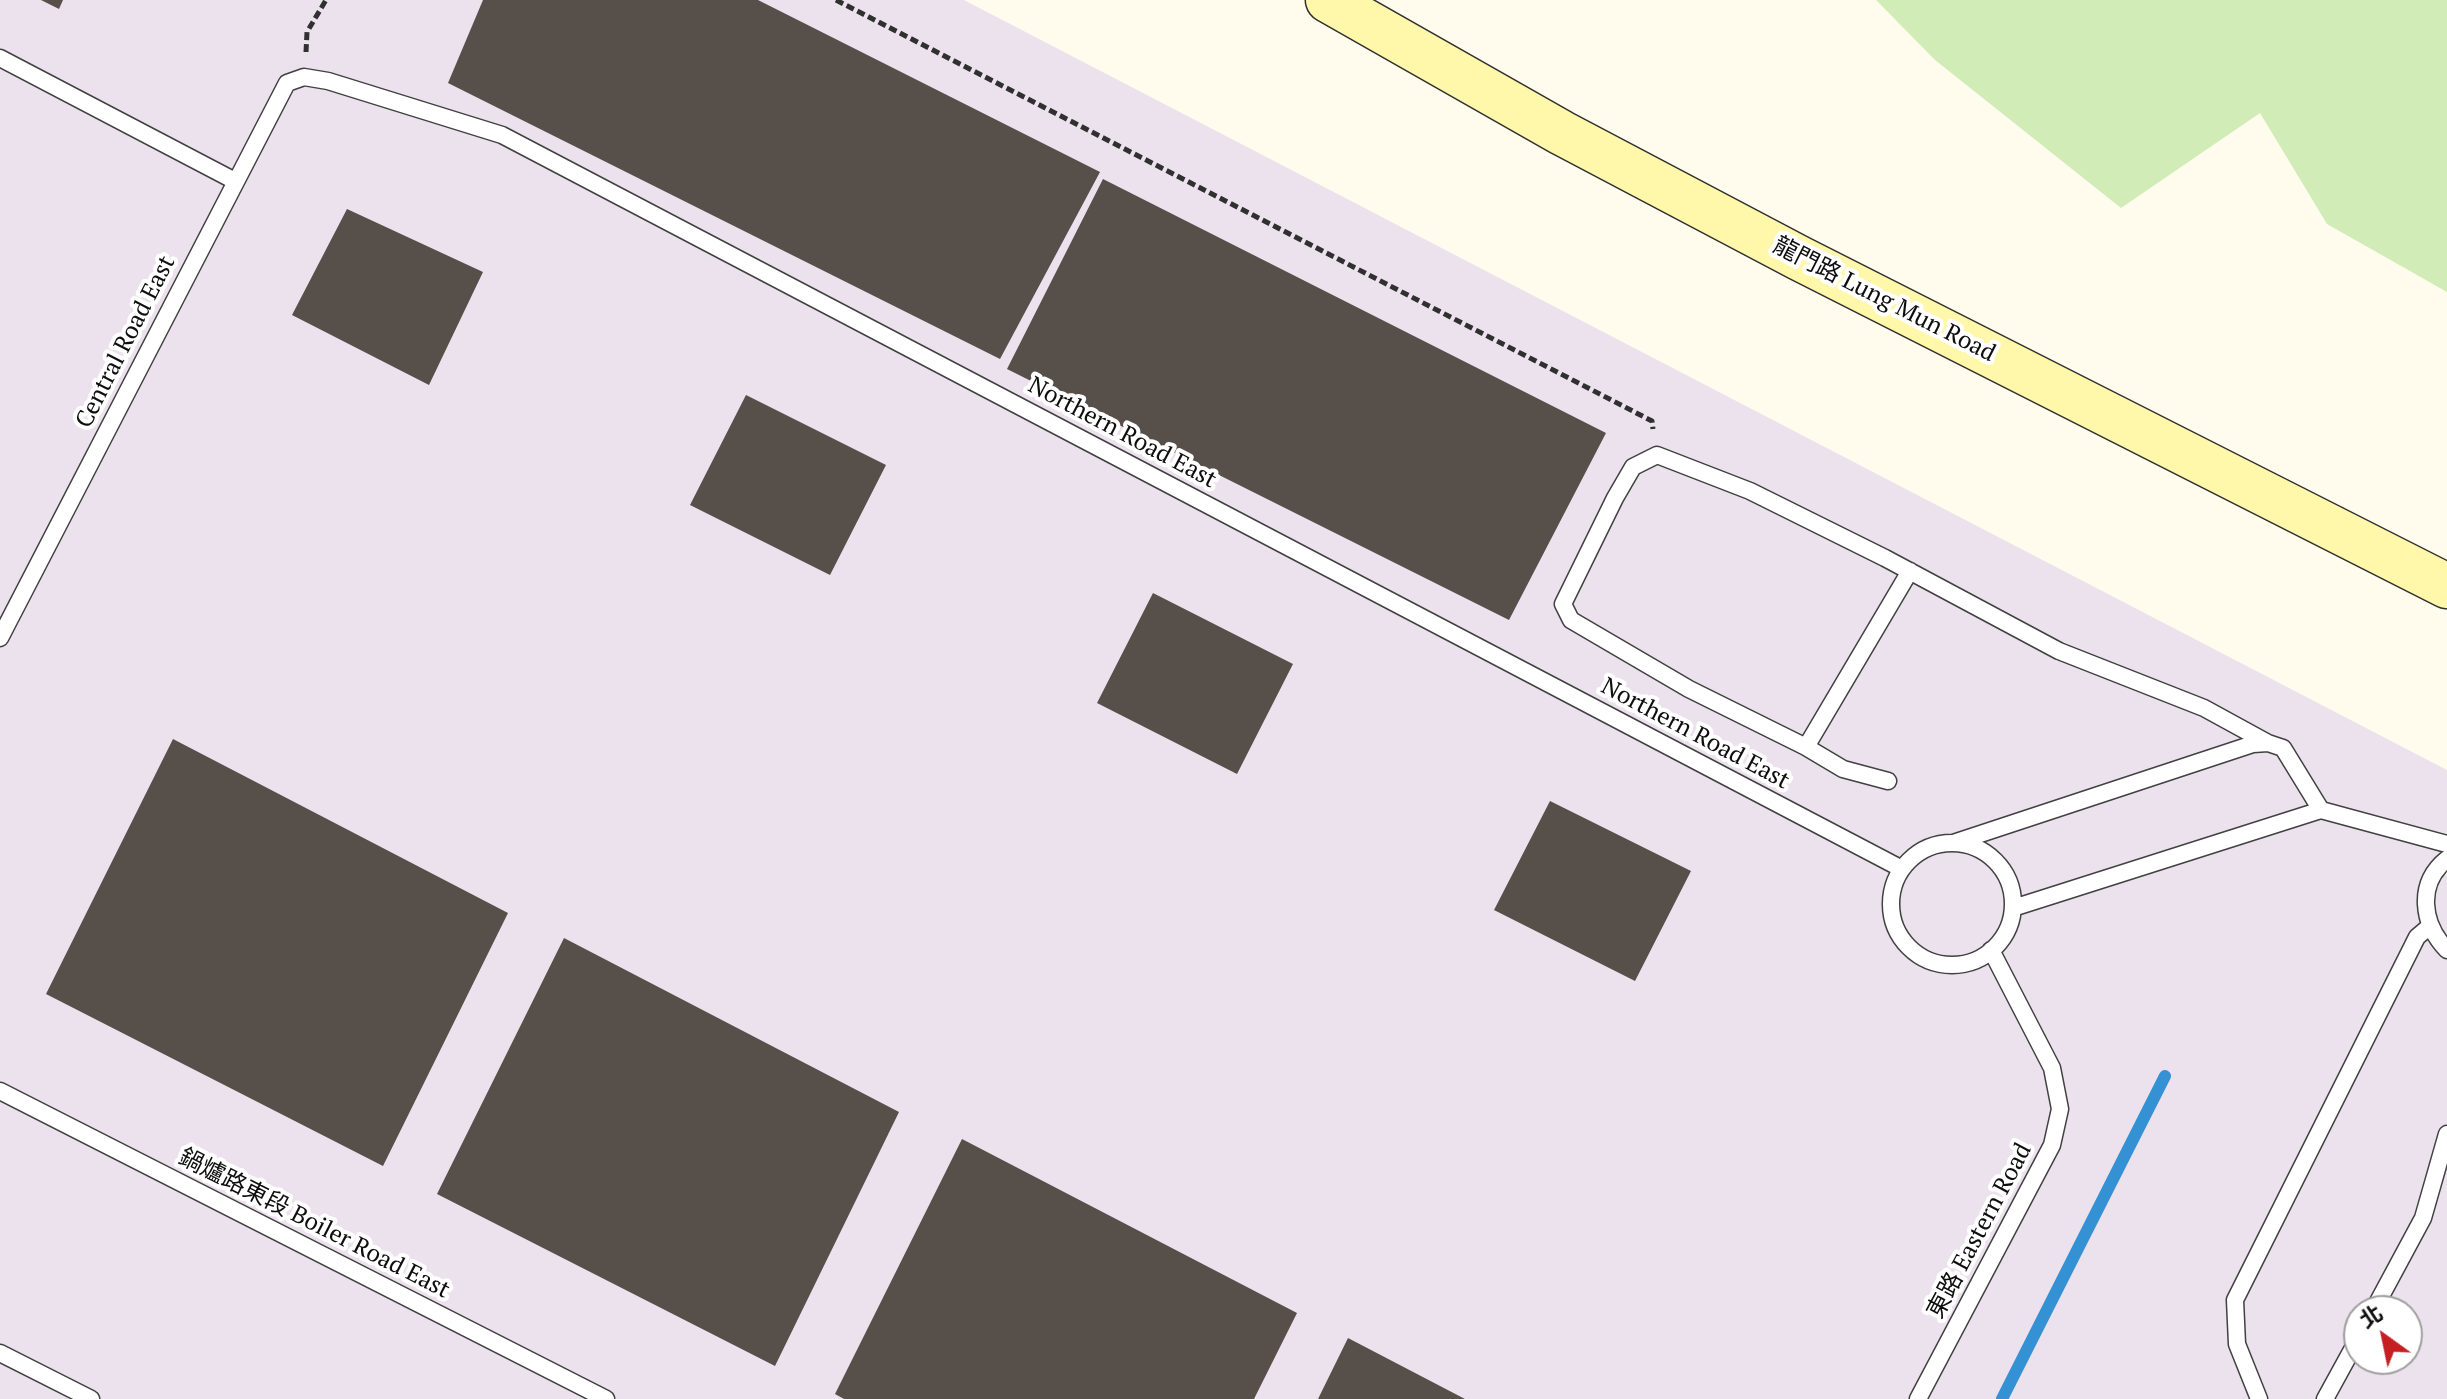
<!DOCTYPE html>
<html>
<head>
<meta charset="utf-8">
<style>
	body { margin:0 }
	#map { position:relative; width:2447px; height:1399px; overflow:hidden; background:#fffcee; font-family:"PT Serif","Noto Sans TC",serif }
	canvas { display:block }
	.north { position:absolute; left:2343px; top:1295px; width:80px; height:80px; box-sizing:border-box; background:#fff; border:2px solid #9f9f9f; border-radius:50%; rotate:327deg; font-size:22px; font-weight:700; line-height:32px; text-align:center; color:#0e0e0e }
	.north::after { content:''; display:block; margin:auto; width:28px; height:36px; background:#c51f24; clip-path:polygon(50% 0,100% 100%,50% 72%,0 100%) }
</style>
</head>
<body>
<div id="map">
<canvas width="2447" height="1399"></canvas>
<div class="north">北</div>
</div>
<script>
const g = document.querySelector('canvas').getContext('2d');
g.lineJoin = 'round';
function fill(path, color) {
  g.fillStyle = color;
  g.fill(path, 'evenodd');
}
function trace(path, color, width, dash) {
  g.strokeStyle = color;
  g.lineWidth = width;
  g.lineCap = dash ? 'butt' : 'round';
  g.setLineDash(dash || []);
  g.stroke(path);
}
function label(font, color, halo, rows, align = 'center') {
  g.font = font + ' "PT Serif","Noto Sans TC",serif';
  g.lineWidth = 8;
  g.setLineDash([]);
  g.textBaseline = 'middle';
  g.strokeStyle = halo;
  g.fillStyle = color;
  for (const [text, x, y, turn = 0] of rows) {
    g.save();
    g.translate(x, y);
    g.rotate((+turn || 0) * Math.PI / 180);
    g.textAlign = isNaN(turn) ? turn : align;
    if (halo) g.strokeText(text, 0, 0);
    g.fillText(text, 0, 0);
    g.restore();
  }
}
fill(new Path2D(`
	M 0,0 L 964,0 L 2447,770 L 2447,841 L 2432,868 L 2447,876 L 2447,1399 L 0,1399 ZM 2359,1311 L 2407,1311 L 2407,1359 L 2359,1359 Z`), '#ece2ed');
fill(new Path2D(`
	M 1876,0 L 2447,0 L 2447,292 L 2327,224 L 2260,113 L 2121,208 L 1935,60 Z`), '#d1ecb6');
trace(new Path2D(`
	M 2002,1399 L 2165,1076`), '#3491d4', 12);
fill(new Path2D(`
	M 41,0 L 63,0 L 59,9 Z
	M 483,0 L 758,0 L 1100,172 L 1000,359 L 448,83 Z
	M 1103,179 L 1606,433 L 1509,620 L 1007,369 Z
	M 347,209 L 483,272 L 429,385 L 292,315 Z
	M 746,395 L 886,465 L 830,575 L 690,505 Z
	M 1153,593 L 1293,664 L 1237,774 L 1097,703 Z
	M 173,739 L 508,913 L 383,1166 L 46,994 Z
	M 1550,801 L 1691,871 L 1635,981 L 1494,910 Z
	M 564,938 L 899,1112 L 775,1366 L 437,1194 Z
	M 962,1139 L 1297,1313 L 1254,1399 L 844,1399 L 835,1394 Z
	M 1348,1338 L 1465,1399 L 1318,1399 Z`), '#574f49');
const lane = new Path2D(`
	M 0,58 L 235,181
	M 0,638 L 287,83 L 304,77 L 328,81 L 502,135 L 1902,869
	M 1806,747 L 1910,571
	M 1888,781 L 1843,769 L 1806,747 L 1689,689 L 1571,620 L 1563,604 L 1615,498 L 1633,467 L 1657,455 L 1750,491 L 1885,558 L 2059,651 L 2204,708 L 2268,743
	M 1953,843 L 2253,744 L 2268,743 L 2283,748 L 2321,810
	M1891 904a61 61 0 1 1 122 0a61 61 0 1 1-122 0Z
	M 2447,859 C 2416,884 2422,924 2447,950
	M 2013,908 L 2321,810 L 2447,844
	M 0,1091 L 606,1399
	M 2373,1311 L 2423,1218 L 2447,1134
	M 0,1353 L 91,1399
	M 1918,1399 L 2052,1145 L 2060,1109 L 2052,1068 L 1991,950
	M 2259,1399 L 2237,1344 L 2235,1300 L 2417,937 L 2430,926
	M 2325,1399 L 2359,1337`);
const secondary = new Path2D(`
	M 1328,0 L 1562,133 L 1799,258 L 2447,586`);
trace(lane, '#414141', 19);
trace(secondary, '#303030', 47);
trace(new Path2D(`
	M 836,0 L 1652,421 L 1653,429
	M 306,52 L 307,32 L 326,0`), '#303030', 5, [8, 4]);
trace(lane, '#fff', 16);
trace(secondary, '#fff7a9', 44);
label('24px', '#0e0e0e', '#fff', [
	["龍門路 Lung Mun Road",1884,300,27],
	["Central Road East",126,342,-63],
	["Northern Road East",1122,433,28],
	["Northern Road East",1695,734,28],
	["鍋爐路東段 Boiler Road East",314,1224,27],
	["東路 Eastern Road",1980,1231,-62]
]);
</script>
</body>
</html>
